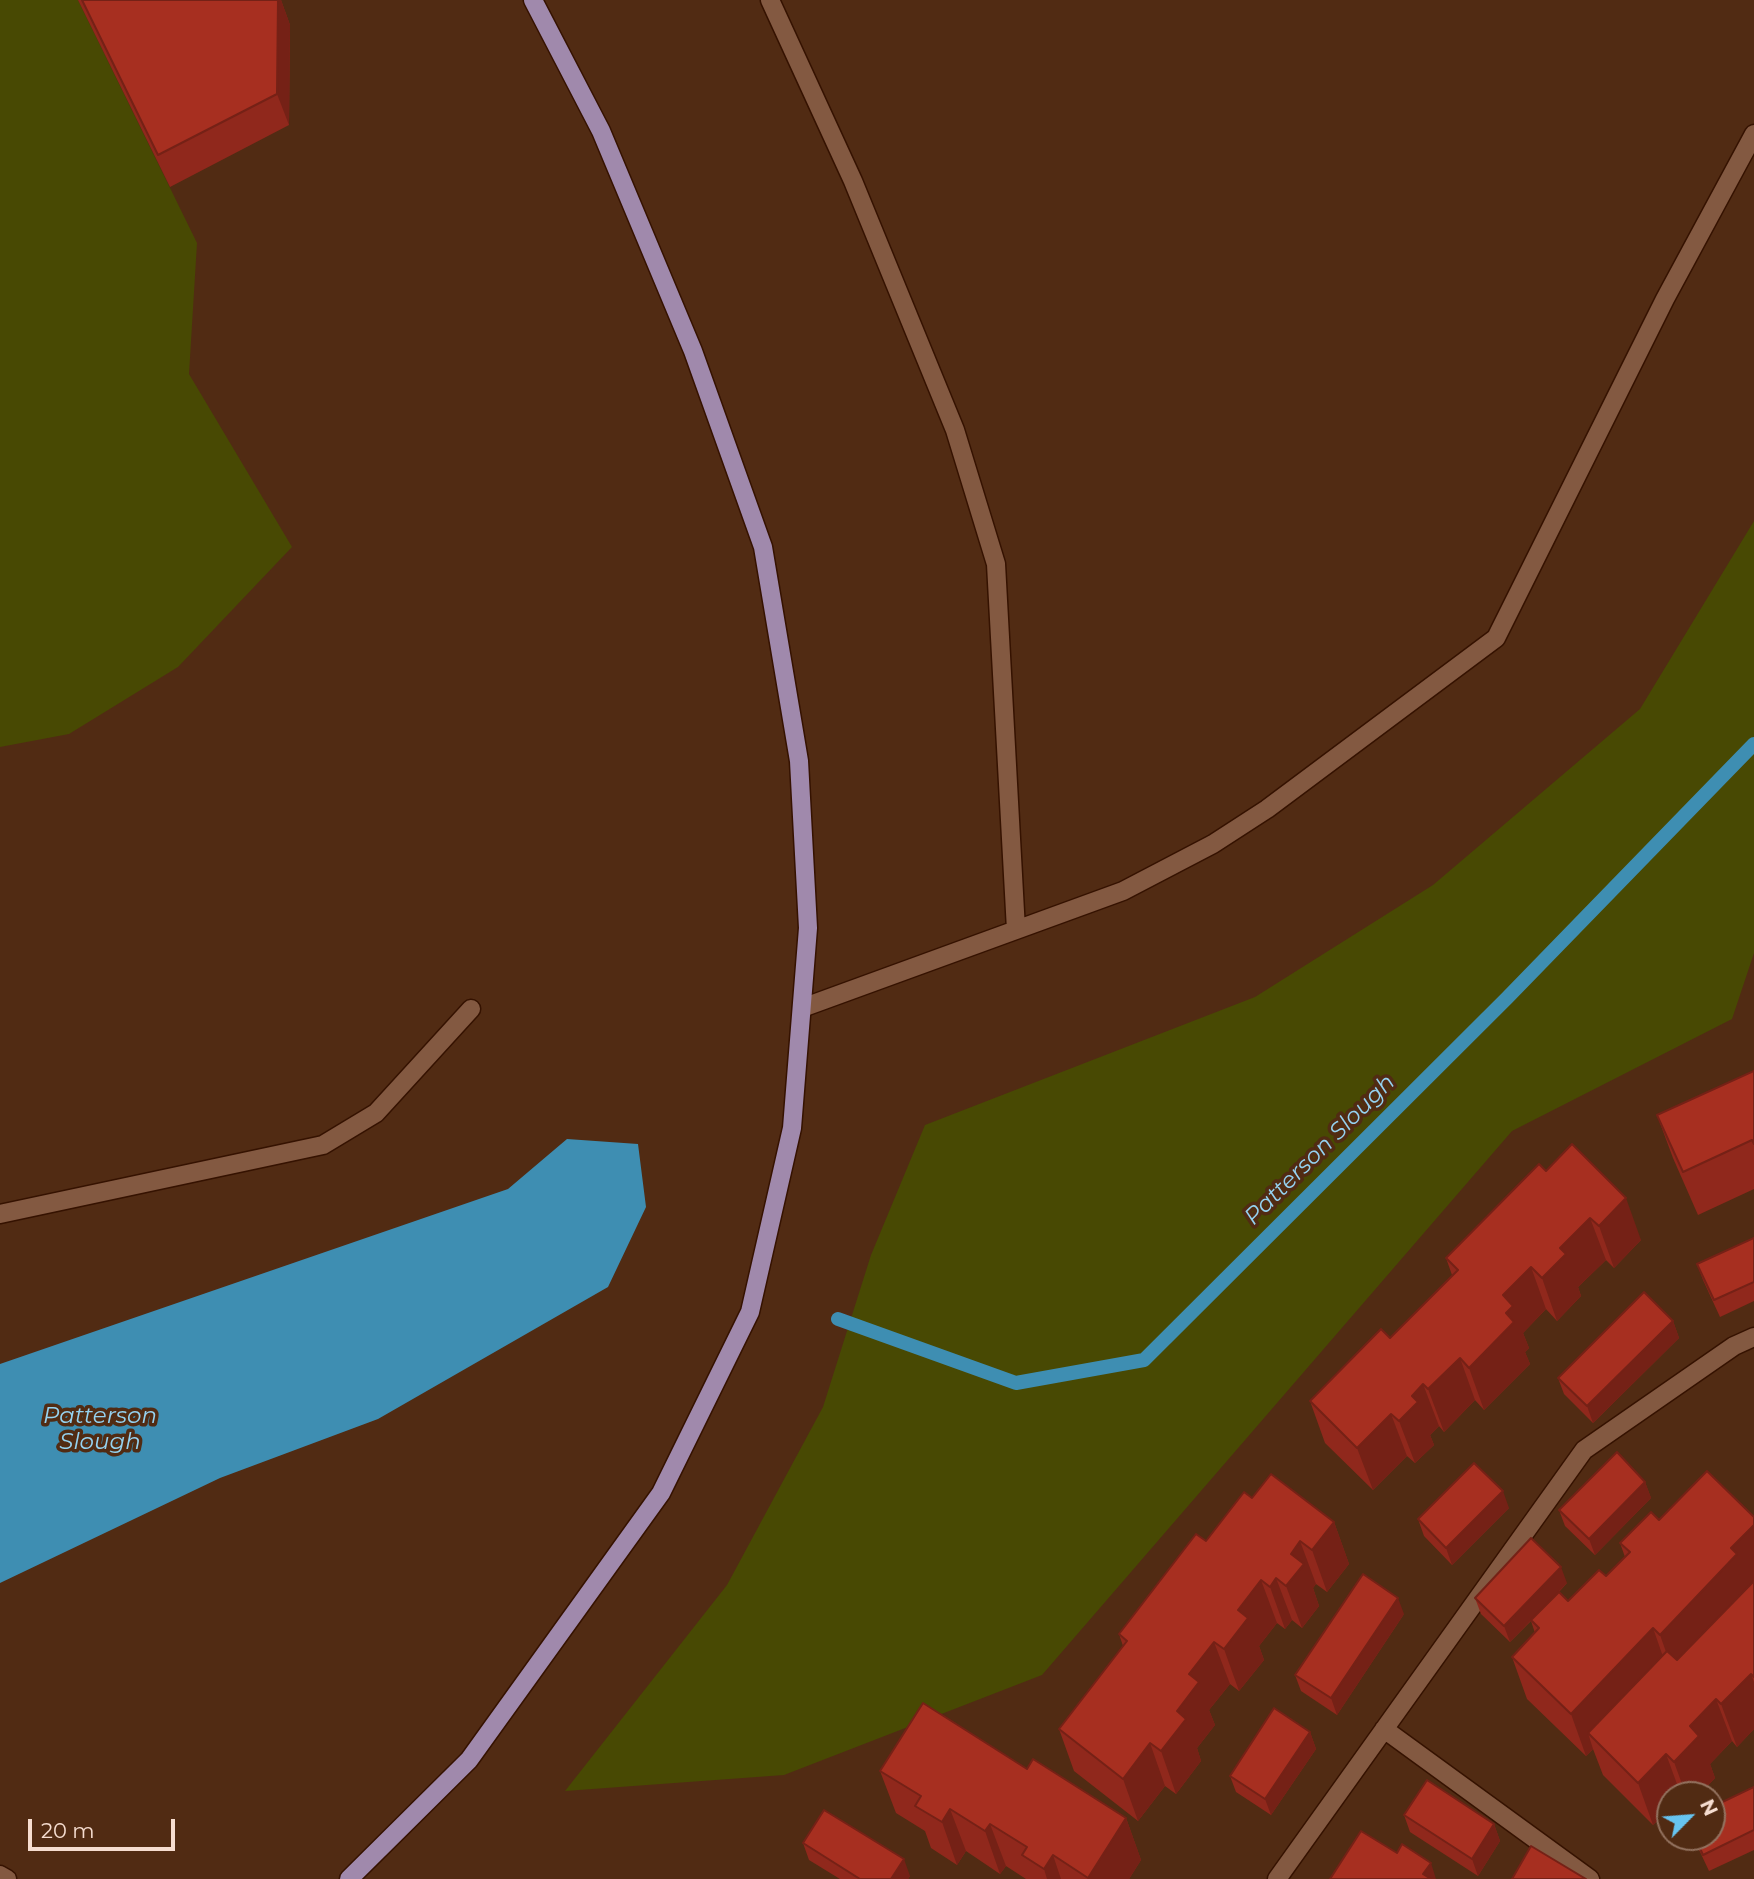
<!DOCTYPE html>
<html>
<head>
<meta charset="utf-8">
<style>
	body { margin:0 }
	#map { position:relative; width:1754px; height:1879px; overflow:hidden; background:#512b13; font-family:Montserrat,sans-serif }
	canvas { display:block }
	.north { position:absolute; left:1656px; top:1781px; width:70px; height:70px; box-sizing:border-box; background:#512b13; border:2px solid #93725f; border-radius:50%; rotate:65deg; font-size:19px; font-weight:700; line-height:28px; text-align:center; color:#f6ddd0 }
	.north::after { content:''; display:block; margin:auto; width:24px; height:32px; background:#67c4f0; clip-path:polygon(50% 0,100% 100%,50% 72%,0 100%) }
	.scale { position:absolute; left:28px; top:1819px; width:147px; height:32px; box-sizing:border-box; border:4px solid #f6ddd0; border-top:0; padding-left:9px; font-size:21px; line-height:24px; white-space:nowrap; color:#f6ddd0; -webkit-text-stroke:5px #512b13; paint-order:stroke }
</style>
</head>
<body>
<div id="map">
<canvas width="1754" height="1879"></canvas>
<div class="north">N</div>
<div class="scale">20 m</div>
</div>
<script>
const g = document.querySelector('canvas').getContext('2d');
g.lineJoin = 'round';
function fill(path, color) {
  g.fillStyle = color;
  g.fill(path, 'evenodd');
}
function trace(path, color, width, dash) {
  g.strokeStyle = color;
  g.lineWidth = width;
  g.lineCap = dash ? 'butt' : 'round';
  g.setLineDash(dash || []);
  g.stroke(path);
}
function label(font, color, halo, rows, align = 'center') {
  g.font = font + ' Montserrat,sans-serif';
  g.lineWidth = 7;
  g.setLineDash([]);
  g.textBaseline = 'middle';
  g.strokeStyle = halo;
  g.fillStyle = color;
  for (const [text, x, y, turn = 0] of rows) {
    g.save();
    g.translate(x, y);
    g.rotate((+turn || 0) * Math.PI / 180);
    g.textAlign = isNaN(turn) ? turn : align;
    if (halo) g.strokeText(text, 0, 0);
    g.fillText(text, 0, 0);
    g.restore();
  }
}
fill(new Path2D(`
	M 0,0 L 78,0 L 197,243 L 189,374 L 292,547 L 178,667 L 69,734 L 0,747 Z
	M 1754,521 L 1754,953 L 1732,1019 L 1512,1131 L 1042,1675 L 784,1775 L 565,1791 L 727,1585 L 823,1407 L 871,1255 L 925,1125 L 1255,997 L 1433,885 L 1640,709 Z`), '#484903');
fill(new Path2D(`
	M 567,1139 L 638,1144 L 646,1207 L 608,1287 L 378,1419 L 220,1478 L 0,1583 L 0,1364 L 508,1189 Z`), '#3e8eb2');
trace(new Path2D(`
	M 838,1319 L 1016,1383 L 1144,1360 L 1507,998 L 1754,744`), '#3e8eb2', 14);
const minor = new Path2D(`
	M 770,0 L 853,181 L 955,430 L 996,564 L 1016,930
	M 802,1008 L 1123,891 L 1213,844 L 1267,809 L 1496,638 L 1665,299 L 1754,134
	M 0,1214 L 323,1145 L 376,1113 L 471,1009
	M 1384,1729 L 1590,1879
	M 0,1875 L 7,1879
	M 1277,1879 L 1584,1450 L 1734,1346 L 1754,1337`);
const major = new Path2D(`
	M 349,1879 L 469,1760 L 661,1493 L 750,1312 L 792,1128 L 808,928 L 799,761 L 763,547 L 693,351 L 601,131 L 533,0`);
trace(minor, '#351200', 21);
trace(major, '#351200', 21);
trace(minor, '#835941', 18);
trace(major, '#a089ac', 18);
fill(new Path2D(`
	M 78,0 L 281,0 L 290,25 L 289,125 L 170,187 Z
	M 1754,1071 L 1754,1189 L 1698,1215 L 1673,1158 L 1657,1115 Z
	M 1546,1171 L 1641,1240 L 1614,1268 L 1606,1260 L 1578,1287 L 1581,1296 L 1557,1321 L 1546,1309 L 1523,1333 L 1529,1348 L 1525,1352 L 1530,1364 L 1484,1410 L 1475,1400 L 1444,1432 L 1439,1426 L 1430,1435 L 1434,1445 L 1415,1463 L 1407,1456 L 1373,1490 L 1325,1443 L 1310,1401 L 1390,1338 L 1452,1275 L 1446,1258 Z
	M 1754,1238 L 1754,1301 L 1720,1317 L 1703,1280 L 1697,1264 Z
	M 1673,1321 L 1679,1338 L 1593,1423 L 1564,1394 L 1558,1378 Z
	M 1645,1482 L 1651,1498 L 1595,1555 L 1565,1526 L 1559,1510 Z
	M 1252,1498 L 1334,1522 L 1349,1564 L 1327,1592 L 1316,1584 L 1313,1588 L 1319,1606 L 1302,1628 L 1292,1620 L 1285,1629 L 1277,1623 L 1259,1646 L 1264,1660 L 1239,1691 L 1230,1684 L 1209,1710 L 1215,1725 L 1197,1748 L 1201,1761 L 1176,1794 L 1165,1786 L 1138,1821 L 1074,1771 L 1059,1729 L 1123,1646 L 1119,1634 L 1206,1541 Z
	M 1509,1508 L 1452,1565 L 1424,1536 L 1418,1519 Z
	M 1754,1517 L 1754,1729 L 1737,1747 L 1732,1741 L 1710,1764 L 1715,1778 L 1699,1795 L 1670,1795 L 1670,1808 L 1653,1825 L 1603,1775 L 1593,1749 L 1586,1756 L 1527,1699 L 1512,1657 L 1535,1633 L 1531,1621 L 1510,1642 L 1481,1614 L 1475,1598 L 1567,1583 L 1559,1592 L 1568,1601 L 1606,1576 L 1625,1557 L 1620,1543 L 1659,1520 Z
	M 1404,1614 L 1337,1715 L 1301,1691 L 1295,1675 Z
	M 1310,1732 L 1316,1749 L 1271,1815 L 1236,1792 L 1230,1776 Z
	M 1027,1769 L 1126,1818 L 1141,1860 L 1129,1879 L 1026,1879 L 1006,1866 L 1000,1874 L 966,1851 L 957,1865 L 931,1848 L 925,1831 L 896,1813 L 880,1771 Z
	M 1754,1787 L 1754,1850 L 1709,1871 L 1693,1837 L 1712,1837 Z
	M 1404,1815 L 1494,1824 L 1500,1841 L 1478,1876 L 1410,1832 Z
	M 803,1843 L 910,1876 L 908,1879 L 840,1879 L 809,1860 Z`), '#90281c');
fill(new Path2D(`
	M 278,0 L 281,0 L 290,25 L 289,125 L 277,94 Z
	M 1626,1198 L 1641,1240 L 1614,1268 L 1599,1226 Z
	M 1590,1218 L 1606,1260 L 1578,1287 L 1581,1296 L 1557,1321 L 1542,1278 L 1560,1248 Z
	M 1531,1267 L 1546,1309 L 1523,1333 L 1529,1348 L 1525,1352 L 1530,1364 L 1484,1410 L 1469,1368 L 1506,1313 L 1503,1295 Z
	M 1673,1321 L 1679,1338 L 1593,1423 L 1587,1406 Z
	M 1460,1358 L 1475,1400 L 1444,1432 L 1428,1389 Z
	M 1423,1384 L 1439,1426 L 1430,1435 L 1434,1445 L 1415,1463 L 1399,1421 L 1412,1396 Z
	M 1391,1414 L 1407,1456 L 1373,1490 L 1357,1448 Z
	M 1645,1482 L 1651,1498 L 1595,1555 L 1589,1539 Z
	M 1503,1491 L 1509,1508 L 1452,1565 L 1446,1548 Z
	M 1334,1522 L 1349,1564 L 1327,1592 L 1312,1550 Z
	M 1754,1525 L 1754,1583 L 1675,1677 L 1660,1635 L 1731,1548 Z
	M 1300,1541 L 1316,1584 L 1313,1588 L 1319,1606 L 1302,1628 L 1286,1586 L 1291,1554 Z
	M 1561,1567 L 1567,1583 L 1510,1642 L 1504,1626 Z
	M 1276,1578 L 1292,1620 L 1285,1629 L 1270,1587 Z
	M 1261,1580 L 1277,1623 L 1259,1646 L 1264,1660 L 1239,1691 L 1224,1649 L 1238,1610 Z
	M 1398,1598 L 1404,1614 L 1337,1715 L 1331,1698 Z
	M 1653,1628 L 1668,1671 L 1588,1733 L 1593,1749 L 1586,1756 L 1571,1714 Z
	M 1214,1642 L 1230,1684 L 1209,1710 L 1215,1725 L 1197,1748 L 1201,1761 L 1176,1794 L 1161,1751 L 1177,1711 L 1189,1674 Z
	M 1751,1674 L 1754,1682 L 1754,1729 L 1737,1747 L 1721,1704 Z
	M 1716,1699 L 1732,1741 L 1710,1764 L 1715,1778 L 1699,1795 L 1686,1795 L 1674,1762 L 1690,1726 Z
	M 1310,1732 L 1316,1749 L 1271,1815 L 1265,1799 Z
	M 1150,1743 L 1165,1786 L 1138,1821 L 1123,1779 Z
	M 1666,1754 L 1681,1795 L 1670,1795 L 1670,1808 L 1653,1825 L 1638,1783 Z
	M 950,1809 L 966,1851 L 957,1865 L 942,1822 Z
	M 1126,1818 L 1141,1860 L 1129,1879 L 1088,1879 Z
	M 990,1824 L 1006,1866 L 1000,1874 L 985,1831 Z
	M 1494,1824 L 1500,1841 L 1478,1876 L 1472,1859 Z
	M 1053,1855 L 1061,1879 L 1047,1879 L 1044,1869 Z
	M 904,1859 L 910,1876 L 908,1879 L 891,1879 Z
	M 1431,1863 L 1436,1879 L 1425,1879 L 1423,1874 Z`), '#752116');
const building = new Path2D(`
	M 82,0 L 278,0 L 277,94 L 158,155 Z
	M 1754,1071 L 1754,1144 L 1752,1140 L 1683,1172 L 1657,1115 Z
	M 1572,1144 L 1626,1198 L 1599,1226 L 1590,1218 L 1560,1248 L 1566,1254 L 1542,1278 L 1531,1267 L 1503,1295 L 1513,1306 L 1506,1313 L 1514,1322 L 1469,1368 L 1460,1358 L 1428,1389 L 1423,1384 L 1412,1396 L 1418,1402 L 1399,1421 L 1391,1414 L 1357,1448 L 1310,1401 L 1381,1329 L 1390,1338 L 1458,1270 L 1446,1258 L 1539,1164 L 1546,1171 Z
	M 1754,1238 L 1754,1282 L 1714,1300 L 1697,1264 Z
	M 1644,1292 L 1673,1321 L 1587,1406 L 1558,1378 Z
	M 1617,1452 L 1645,1482 L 1589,1539 L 1559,1510 Z
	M 1474,1463 L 1503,1491 L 1446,1548 L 1418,1519 Z
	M 1707,1471 L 1754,1517 L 1754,1525 L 1731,1548 L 1737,1554 L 1660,1635 L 1653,1628 L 1571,1714 L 1512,1657 L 1539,1628 L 1531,1620 L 1559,1592 L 1568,1601 L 1599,1570 L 1606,1576 L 1630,1552 L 1620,1543 L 1651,1512 L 1659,1520 Z
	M 1271,1474 L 1334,1522 L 1312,1550 L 1300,1541 L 1291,1554 L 1304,1564 L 1286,1586 L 1276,1578 L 1270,1587 L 1261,1580 L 1238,1610 L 1248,1618 L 1224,1649 L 1214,1642 L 1189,1674 L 1199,1682 L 1177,1711 L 1186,1719 L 1161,1751 L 1150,1743 L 1123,1779 L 1059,1729 L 1127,1641 L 1119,1634 L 1196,1534 L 1206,1541 L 1244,1492 L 1252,1498 Z
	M 1531,1538 L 1561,1567 L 1504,1626 L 1475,1598 Z
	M 1363,1574 L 1398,1598 L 1331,1698 L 1295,1675 Z
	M 1754,1581 L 1754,1677 L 1751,1674 L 1721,1704 L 1716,1699 L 1690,1726 L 1699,1736 L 1674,1762 L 1666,1754 L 1638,1783 L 1588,1733 L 1667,1651 L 1677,1660 Z
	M 923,1703 L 1027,1769 L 1033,1759 L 1126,1818 L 1088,1878 L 1053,1855 L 1044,1869 L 1022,1855 L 1027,1847 L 990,1824 L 985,1831 L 950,1809 L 942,1822 L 915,1806 L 921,1796 L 880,1771 Z
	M 1274,1708 L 1310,1732 L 1265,1799 L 1230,1776 Z
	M 1427,1780 L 1494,1824 L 1472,1859 L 1404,1815 Z
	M 1754,1787 L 1754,1830 L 1703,1855 L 1695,1837 L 1712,1837 L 1712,1807 Z
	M 824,1810 L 904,1859 L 891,1879 L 860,1879 L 803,1843 Z
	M 1361,1831 L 1397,1853 L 1402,1844 L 1431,1863 L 1423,1874 L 1431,1879 L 1330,1879 Z
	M 1531,1846 L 1586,1879 L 1512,1879 Z`);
fill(building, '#a72f20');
trace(building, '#752116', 2);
label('italic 23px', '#95d2f0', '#512b13', [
	["Patterson Slough",1320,1150,-45],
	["Patterson",100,1416],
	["Slough",100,1442]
]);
</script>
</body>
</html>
